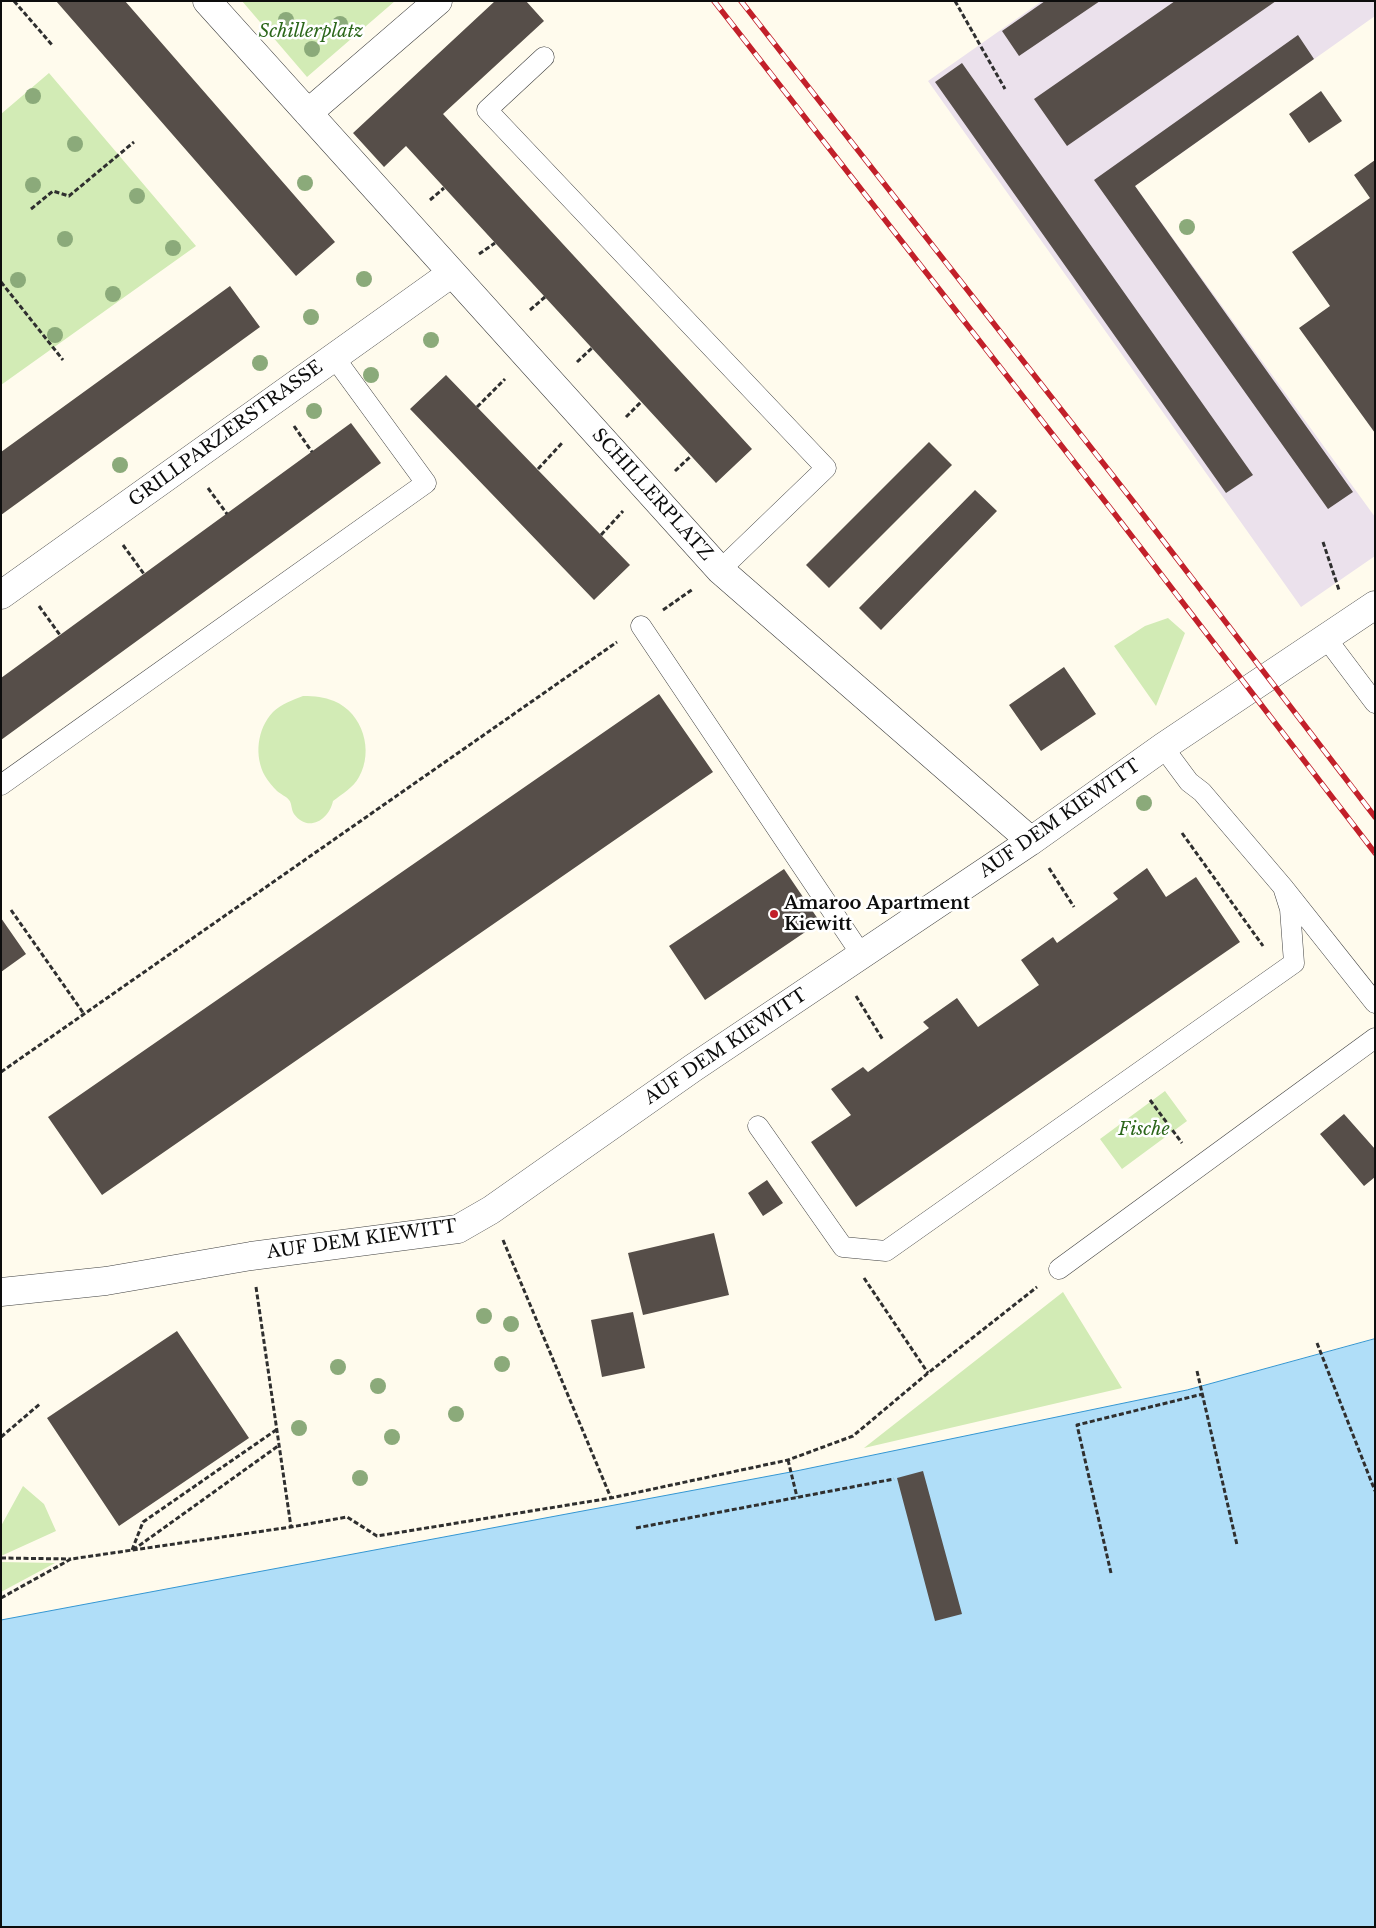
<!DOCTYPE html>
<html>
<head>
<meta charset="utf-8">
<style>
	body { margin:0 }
	#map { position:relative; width:1376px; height:1928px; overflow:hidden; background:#fffbed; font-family:"Libre Baskerville",serif }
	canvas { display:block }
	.frame { position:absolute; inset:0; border:2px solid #0d0d0d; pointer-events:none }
</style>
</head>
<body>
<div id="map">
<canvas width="1376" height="1928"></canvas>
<div class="frame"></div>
</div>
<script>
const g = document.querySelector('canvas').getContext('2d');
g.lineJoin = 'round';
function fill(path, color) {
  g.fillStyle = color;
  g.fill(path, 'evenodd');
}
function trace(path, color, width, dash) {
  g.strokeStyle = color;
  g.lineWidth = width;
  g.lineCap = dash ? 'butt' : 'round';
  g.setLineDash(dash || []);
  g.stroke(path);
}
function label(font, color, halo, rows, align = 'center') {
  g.font = font + ' "Libre Baskerville",serif';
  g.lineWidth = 5;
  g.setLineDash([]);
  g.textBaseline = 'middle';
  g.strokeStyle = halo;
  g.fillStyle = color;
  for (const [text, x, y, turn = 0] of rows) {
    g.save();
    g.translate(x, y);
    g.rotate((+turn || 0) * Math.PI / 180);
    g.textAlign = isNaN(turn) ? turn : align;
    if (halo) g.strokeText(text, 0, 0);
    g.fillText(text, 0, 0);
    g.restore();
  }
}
fill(new Path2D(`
	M 1042,1 L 1375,1 L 1375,16 L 1135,186 L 1375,517 L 1375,556 L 1301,607 L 928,81 Z`), '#ebe1ec');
fill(new Path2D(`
	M 242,1 L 395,1 L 307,77 Z
	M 49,73 L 196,246 L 1,385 L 1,114 Z
	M 1168,618 L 1185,633 L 1156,706 L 1114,646 L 1145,626 Z
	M 303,696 C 315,696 324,697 334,701 C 363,713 374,751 359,777 C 353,788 342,794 333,801 C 329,820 308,833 294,814 C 291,810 292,803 289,800 C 286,796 280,794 277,791 C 273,787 268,781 265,776 C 254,756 257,729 273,712 C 281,704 293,700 303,696 Z
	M 1165,1091 L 1187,1121 L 1122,1169 L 1100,1139 Z
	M 1063,1292 L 1122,1388 L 864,1448 Z
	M 23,1486 L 44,1504 L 56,1531 L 1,1556 L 1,1526 Z
	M 1,1562 L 55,1563 L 1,1592 Z`), '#d2ebb5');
const water = new Path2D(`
	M 1375,1339 L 1375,1927 L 1,1927 L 1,1620 L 796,1471 L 1187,1390 Z`);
fill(water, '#b0def8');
trace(water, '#3496d2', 1);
fill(new Path2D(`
	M 56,1 L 125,1 L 335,242 L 296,276 Z
	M 495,1 L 526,1 L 544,21 L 443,114 L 752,449 L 716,483 L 406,146 L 384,167 L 353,133 Z
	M 1045,1 L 1100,1 L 1019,56 L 1002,31 Z
	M 1175,1 L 1276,1 L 1067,146 L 1034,99 Z
	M 1298,35 L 1314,59 L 1135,186 L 1353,492 L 1328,509 L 1094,180 Z
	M 962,63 L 1253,475 L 1226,493 L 935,82 Z
	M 1321,91 L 1342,121 L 1309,143 L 1289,114 Z
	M 1375,160 L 1375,433 L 1299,328 L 1330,306 L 1292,252 L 1370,198 L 1354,175 Z
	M 230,286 L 260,327 L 1,515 L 1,452 Z
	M 446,375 L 630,565 L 594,600 L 410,409 Z
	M 351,423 L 381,463 L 1,740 L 1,678 Z
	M 929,442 L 952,465 L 829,588 L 806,565 Z
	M 975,490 L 997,511 L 881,630 L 859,608 Z
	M 1064,667 L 1096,714 L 1041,751 L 1009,705 Z
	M 659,694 L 713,772 L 102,1195 L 48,1117 Z
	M 1147,868 L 1166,897 L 1196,877 L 1240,942 L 856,1207 L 811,1142 L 851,1115 L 831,1089 L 863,1067 L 868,1072 L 929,1028 L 923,1022 L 957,998 L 978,1027 L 1039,985 L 1021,960 L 1053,937 L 1057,943 L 1118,899 L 1113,893 Z
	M 784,869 L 820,922 L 705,1000 L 669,946 Z
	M 1,918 L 26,954 L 1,972 Z
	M 1344,1114 L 1375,1149 L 1375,1177 L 1364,1186 L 1320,1134 Z
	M 767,1180 L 783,1203 L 763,1216 L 748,1193 Z
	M 714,1233 L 729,1295 L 643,1315 L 628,1253 Z
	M 633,1312 L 645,1368 L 602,1377 L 591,1320 Z
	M 177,1331 L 249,1438 L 119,1526 L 47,1418 Z
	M 923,1471 L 962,1614 L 935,1621 L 897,1478 Z`), '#564e49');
const lane = new Path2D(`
	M 544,57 L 487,110 L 826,468 L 720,570
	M 641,626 L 861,954
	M 1326,638 L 1375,703
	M 1163,747 L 1189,782 L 1202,792 L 1283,887 L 1375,1003
	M 1,785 L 426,483 L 334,357
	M 758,1126 L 843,1247 L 886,1251 L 1294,963 L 1290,909 L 1283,887
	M 1059,1269 L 1375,1038`);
const street = new Path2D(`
	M 207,1 L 720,570 L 1031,841
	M 308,113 L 438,1
	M 1,595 L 452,273
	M 1,1292 L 106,1281 L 251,1256 L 458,1229 L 491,1210 L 693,1068 L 1031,841 L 1163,747 L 1375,605`);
trace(lane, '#404040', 21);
trace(street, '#404040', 29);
trace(new Path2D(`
	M 14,1 L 53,46
	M 955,1 L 1005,89
	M 430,200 L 444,188
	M 31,209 L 53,191 L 69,196 L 134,142
	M 479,254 L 495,243
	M 1,282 L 63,360
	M 530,310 L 545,297
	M 577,362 L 592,348
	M 477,407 L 505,379
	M 626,417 L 641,402
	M 294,426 L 312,452
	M 538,469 L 563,442
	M 675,471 L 691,456
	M 208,488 L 227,514
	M 601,535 L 623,511
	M 1323,542 L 1339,590
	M 123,545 L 144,574
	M 39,606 L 60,635
	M 663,610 L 693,589
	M 1182,833 L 1263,946
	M 1049,868 L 1074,907
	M 11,910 L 84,1014
	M 856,996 L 883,1040
	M 1,1072 L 617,642
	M 1150,1100 L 1182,1143
	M 503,1240 L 611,1498
	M 864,1278 L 928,1373
	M 256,1287 L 291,1527
	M 1317,1343 L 1375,1491
	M 1197,1371 L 1237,1545
	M 1,1437 L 41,1403
	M 788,1460 L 797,1497
	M 636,1528 L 894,1479
	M 132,1550 L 143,1522 L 276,1430
	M 133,1550 L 278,1446
	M 1,1558 L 71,1559
	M 1111,1573 L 1077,1425 L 1203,1394
	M 1,1598 L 71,1559 L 291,1527 L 347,1517 L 377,1536 L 611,1498 L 788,1460 L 853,1436 L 928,1373 L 1037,1287`), '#2f2f2f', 3, [5, 2.5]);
trace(lane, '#fff', 20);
trace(street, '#fff', 28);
const rail = new Path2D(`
	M 714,1 L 1114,513 L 1375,853
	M 741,1 L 1132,500 L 1375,817`);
trace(rail, '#c2202a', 5.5);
trace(rail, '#fff', 4, [11]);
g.fillStyle = '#8baa7a';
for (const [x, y] of [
	[286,20],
	[340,24],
	[312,49],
	[33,96],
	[75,144],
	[305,183],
	[33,185],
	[137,196],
	[1187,227],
	[65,239],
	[173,248],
	[364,279],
	[18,280],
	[113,294],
	[311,317],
	[55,335],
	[431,340],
	[260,363],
	[371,375],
	[314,411],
	[120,465],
	[1144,803],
	[484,1316],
	[511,1324],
	[502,1364],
	[338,1367],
	[378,1386],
	[456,1414],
	[299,1428],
	[392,1437],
	[360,1478]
]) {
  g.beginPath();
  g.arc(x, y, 8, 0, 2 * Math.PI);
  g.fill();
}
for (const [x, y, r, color] of [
	[774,914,5,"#c2202a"]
]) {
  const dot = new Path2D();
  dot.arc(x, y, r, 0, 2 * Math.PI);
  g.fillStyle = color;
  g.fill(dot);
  trace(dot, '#fff', 2);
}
label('italic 18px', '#2c671b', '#fff', [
	["Schillerplatz",311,32],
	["Fische",1144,1130]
]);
label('18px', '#0d0d0d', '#fff', [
	["GRILLPARZERSTRASSE",226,434,-36],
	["SCHILLERPLATZ",652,495,48],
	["AUF DEM KIEWITT",1060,819,-35],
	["AUF DEM KIEWITT",726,1047,-34],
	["AUF DEM KIEWITT",362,1240,-8]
]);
label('bold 18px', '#0d0d0d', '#fff', [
	["Amaroo Apartment",784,904],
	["Kiewitt",784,925]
], 'left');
</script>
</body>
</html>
